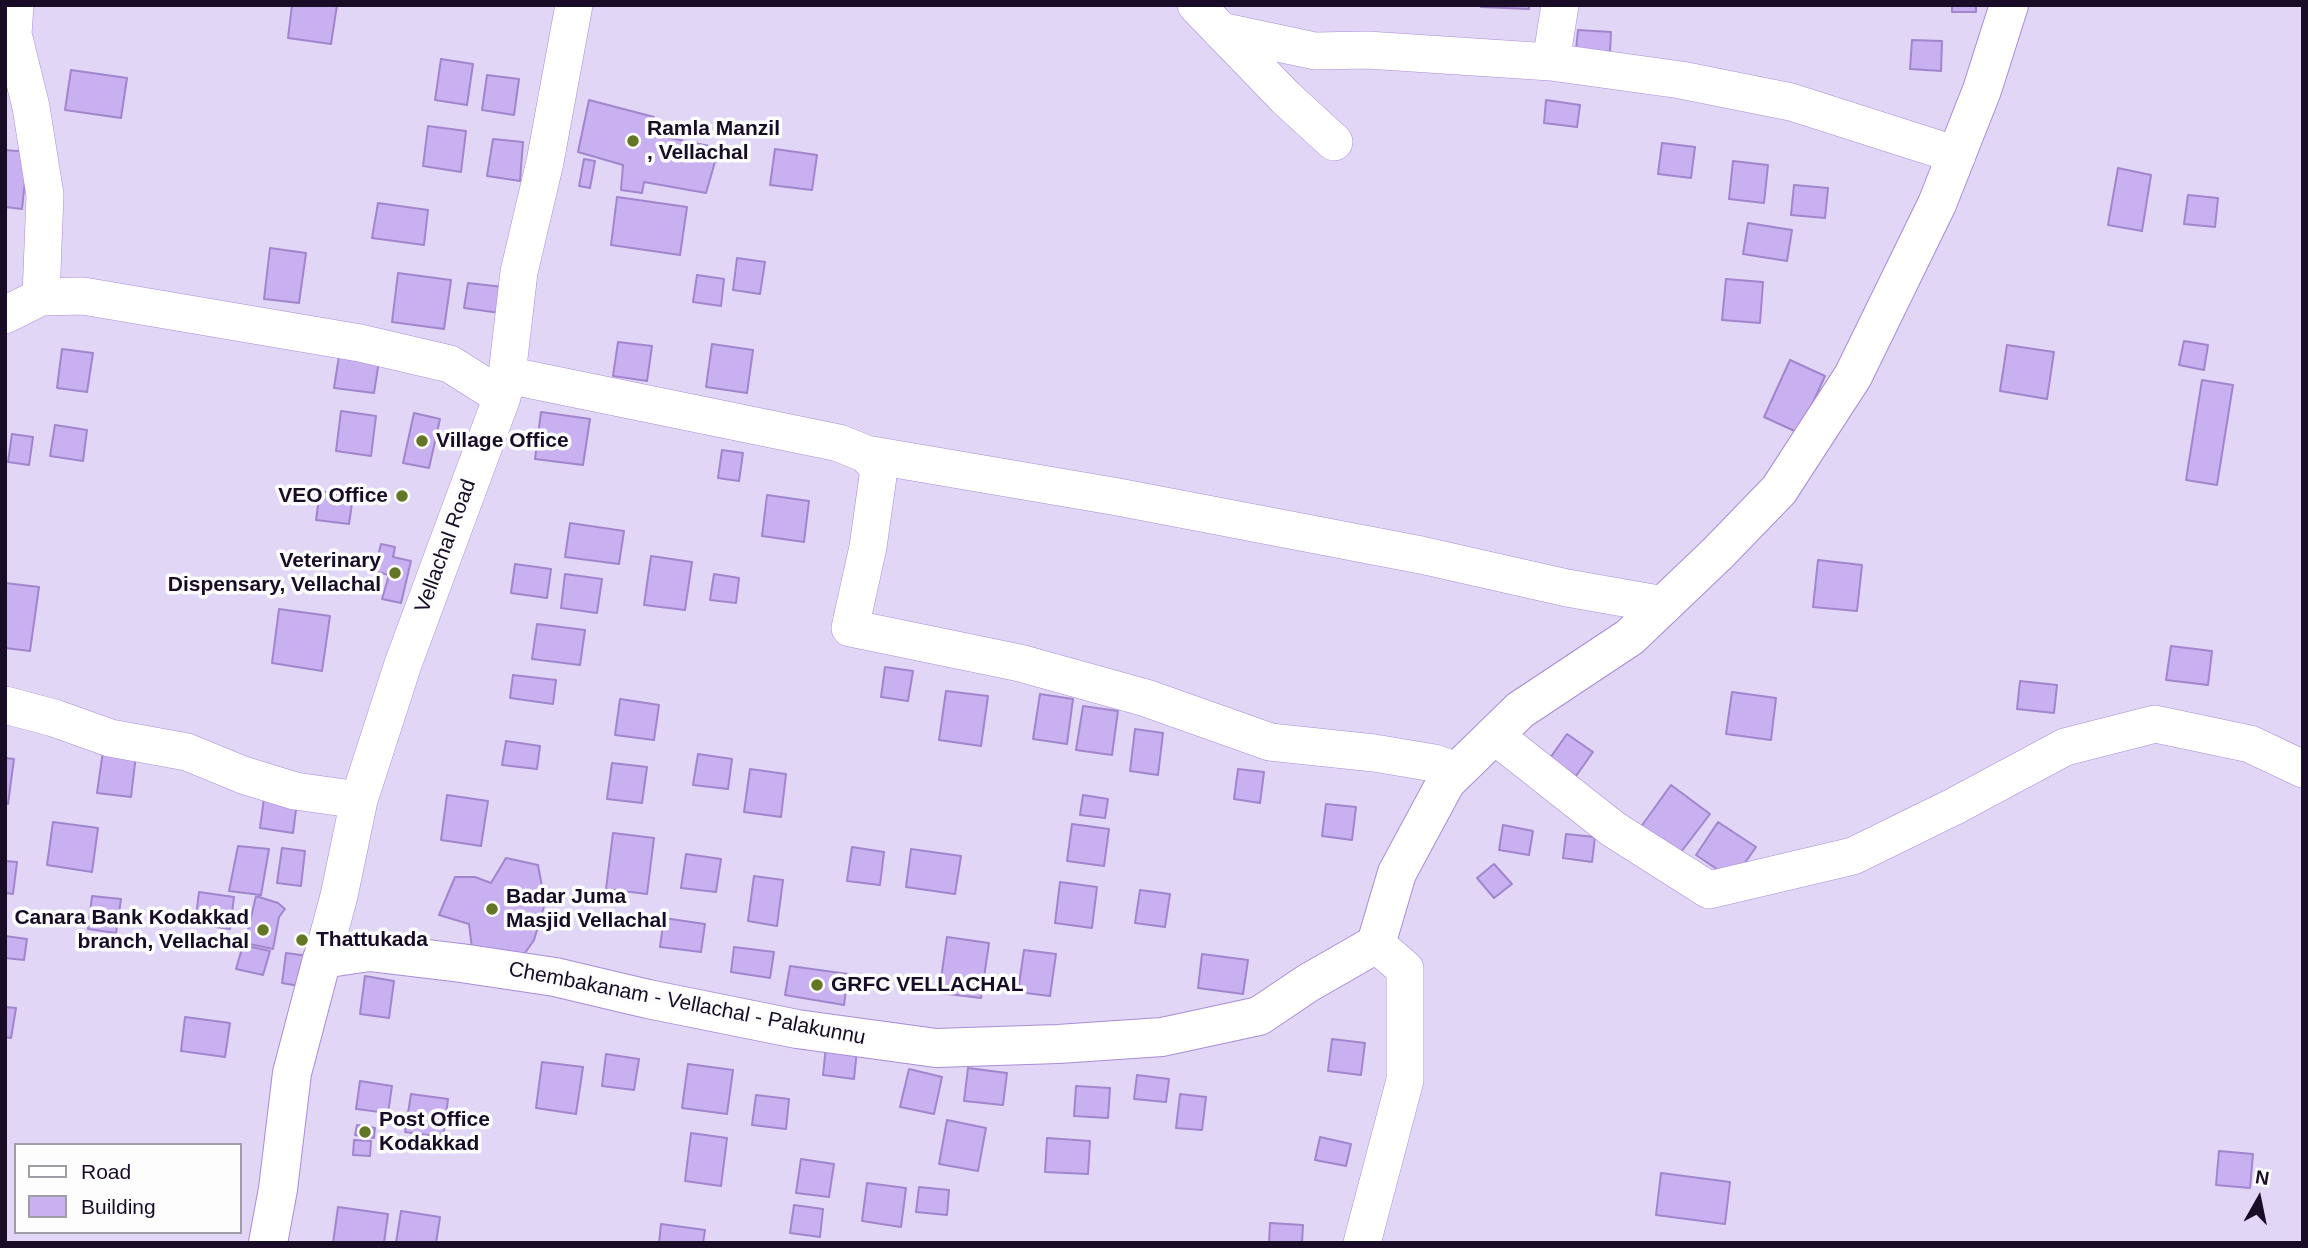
<!DOCTYPE html>
<html>
<head>
<meta charset="utf-8">
<style>
	body { margin:0 }
	#map { position:relative; width:2308px; height:1248px; overflow:hidden; background:#e1d6f5; font-family:Helvetica,sans-serif }
	canvas { display:block }
	.frame { position:absolute; inset:0; border:7px solid #180c27; pointer-events:none }
	.legend { position:absolute; left:14px; top:1143px; width:228px; height:91px; box-sizing:border-box; background:#fdfdfd; border:2px solid #a19da7; margin:0; padding:9px 12px; list-style:none; font-size:21px; color:#180c27 }
	.legend li { display:flex; align-items:center; gap:14px; height:35px }
	.legend b { width:35px; border:2px solid #a19da7 }
	.north { position:absolute; left:2224px; top:1164px; width:70px; height:70px; -webkit-text-stroke:5px #fdfdfd; paint-order:stroke; rotate:9deg; font-size:19px; font-weight:700; line-height:28px; text-align:center; color:#180c27 }
	.north::after { content:''; display:block; margin:auto; width:24px; height:32px; background:#180c27; clip-path:polygon(50% 0,100% 100%,50% 72%,0 100%) }
</style>
</head>
<body>
<div id="map">
<canvas width="2308" height="1248"></canvas>
<div class="frame"></div>
<ul class="legend">
<li><b style="height:9px;background:#fff"></b>Road</li>
<li><b style="height:19px;background:#c9b0f1"></b>Building</li>
</ul>
<div class="north">N</div>
</div>
<script>
const g = document.querySelector('canvas').getContext('2d');
g.lineJoin = 'round';
function fill(path, color) {
  g.fillStyle = color;
  g.fill(path, 'evenodd');
}
function trace(path, color, width, dash) {
  g.strokeStyle = color;
  g.lineWidth = width;
  g.lineCap = dash ? 'butt' : 'round';
  g.setLineDash(dash || []);
  g.stroke(path);
}
function label(font, color, halo, rows, align = 'center') {
  g.font = font + ' Helvetica,sans-serif';
  g.lineWidth = 7;
  g.setLineDash([]);
  g.textBaseline = 'middle';
  g.strokeStyle = halo;
  g.fillStyle = color;
  for (const [text, x, y, turn = 0] of rows) {
    g.save();
    g.translate(x, y);
    g.rotate((+turn || 0) * Math.PI / 180);
    g.textAlign = isNaN(turn) ? turn : align;
    if (halo) g.strokeText(text, 0, 0);
    g.fillText(text, 0, 0);
    g.restore();
  }
}
const building = new Path2D(`
	M 292,5 L 337,5 L 331,44 L 288,38 Z
	M 1481,5 L 1529,5 L 1529,9 L 1481,7 Z
	M 1952,5 L 1976,5 L 1976,12 L 1952,12 Z
	M 1578,30 L 1611,32 L 1610,52 L 1576,50 Z
	M 1912,40 L 1942,41 L 1941,71 L 1910,69 Z
	M 441,59 L 473,64 L 467,105 L 435,100 Z
	M 71,70 L 127,78 L 121,118 L 65,110 Z
	M 487,75 L 519,79 L 514,115 L 482,110 Z
	M 589,100 L 654,117 L 651,134 L 719,148 L 706,193 L 644,182 L 642,193 L 621,190 L 623,165 L 578,152 Z
	M 1546,100 L 1580,105 L 1577,127 L 1544,123 Z
	M 428,126 L 466,131 L 461,172 L 423,166 Z
	M 493,139 L 523,142 L 520,181 L 487,176 Z
	M 1662,143 L 1695,147 L 1691,178 L 1658,174 Z
	M 775,149 L 817,155 L 812,190 L 770,185 Z
	M 5,150 L 28,152 L 22,209 L 5,207 Z
	M 584,159 L 595,161 L 590,188 L 579,186 Z
	M 1733,161 L 1768,165 L 1764,203 L 1729,199 Z
	M 2118,168 L 2151,175 L 2142,231 L 2108,225 Z
	M 1794,185 L 1828,188 L 1825,218 L 1791,215 Z
	M 2188,195 L 2218,198 L 2215,227 L 2184,224 Z
	M 617,197 L 687,207 L 680,255 L 611,245 Z
	M 378,203 L 428,210 L 424,245 L 372,238 Z
	M 1748,223 L 1792,230 L 1787,261 L 1743,254 Z
	M 270,248 L 306,253 L 299,303 L 264,299 Z
	M 737,258 L 765,262 L 760,294 L 733,290 Z
	M 398,273 L 451,280 L 444,329 L 392,322 Z
	M 697,275 L 724,279 L 721,306 L 693,302 Z
	M 1726,279 L 1763,282 L 1760,323 L 1722,320 Z
	M 468,283 L 503,287 L 500,313 L 464,308 Z
	M 2184,341 L 2208,345 L 2204,370 L 2179,365 Z
	M 618,342 L 652,346 L 647,381 L 613,376 Z
	M 712,344 L 753,350 L 747,393 L 706,387 Z
	M 2007,345 L 2054,352 L 2047,399 L 2000,391 Z
	M 62,349 L 93,353 L 87,392 L 57,388 Z
	M 339,356 L 379,361 L 374,393 L 334,388 Z
	M 1790,360 L 1825,376 L 1799,433 L 1764,417 Z
	M 2202,380 L 2233,385 L 2217,485 L 2186,480 Z
	M 341,411 L 376,416 L 371,456 L 336,451 Z
	M 541,412 L 590,419 L 583,465 L 535,459 Z
	M 414,413 L 440,419 L 429,468 L 403,463 Z
	M 55,425 L 87,430 L 83,461 L 50,456 Z
	M 12,434 L 33,437 L 29,465 L 8,462 Z
	M 722,450 L 743,453 L 739,481 L 718,478 Z
	M 320,491 L 353,496 L 349,524 L 316,520 Z
	M 767,495 L 809,501 L 804,542 L 762,536 Z
	M 570,523 L 624,531 L 619,564 L 565,557 Z
	M 381,544 L 395,547 L 393,557 L 411,561 L 401,603 L 382,599 L 389,575 L 374,571 Z
	M 651,556 L 692,562 L 685,610 L 644,605 Z
	M 1818,560 L 1862,565 L 1857,611 L 1813,607 Z
	M 515,564 L 551,569 L 547,598 L 511,593 Z
	M 565,574 L 602,579 L 597,613 L 561,608 Z
	M 714,574 L 739,578 L 736,603 L 710,600 Z
	M 5,583 L 39,587 L 30,651 L 5,648 Z
	M 279,609 L 330,616 L 322,671 L 272,663 Z
	M 537,624 L 585,630 L 580,665 L 532,659 Z
	M 2171,646 L 2212,651 L 2208,685 L 2166,680 Z
	M 885,667 L 913,671 L 908,701 L 881,697 Z
	M 513,675 L 556,680 L 553,704 L 510,698 Z
	M 2020,681 L 2057,685 L 2054,713 L 2017,709 Z
	M 946,691 L 988,696 L 981,746 L 939,740 Z
	M 1732,692 L 1776,698 L 1771,740 L 1726,734 Z
	M 1040,694 L 1073,699 L 1067,744 L 1033,739 Z
	M 620,699 L 659,705 L 654,740 L 615,735 Z
	M 1083,706 L 1118,711 L 1112,755 L 1076,750 Z
	M 1135,729 L 1163,733 L 1158,775 L 1130,771 Z
	M 1567,734 L 1593,752 L 1576,776 L 1550,758 Z
	M 506,741 L 540,746 L 537,769 L 502,765 Z
	M 103,751 L 136,755 L 131,797 L 97,793 Z
	M 698,754 L 732,759 L 728,789 L 693,785 Z
	M 5,758 L 14,759 L 8,804 L 5,803 Z
	M 612,763 L 647,767 L 642,803 L 607,799 Z
	M 750,769 L 786,774 L 781,817 L 744,812 Z
	M 1238,769 L 1264,772 L 1260,803 L 1234,799 Z
	M 1671,785 L 1710,814 L 1678,856 L 1640,828 Z
	M 447,795 L 488,801 L 481,846 L 441,840 Z
	M 1083,795 L 1108,799 L 1105,818 L 1080,815 Z
	M 264,798 L 297,802 L 293,833 L 260,828 Z
	M 1326,804 L 1356,807 L 1352,840 L 1322,836 Z
	M 53,822 L 98,828 L 92,872 L 47,865 Z
	M 1718,822 L 1756,847 L 1733,880 L 1696,855 Z
	M 1072,824 L 1109,829 L 1104,866 L 1067,861 Z
	M 1503,825 L 1533,831 L 1529,855 L 1499,850 Z
	M 613,833 L 654,838 L 647,894 L 606,889 Z
	M 1566,834 L 1595,837 L 1592,862 L 1563,858 Z
	M 238,846 L 269,849 L 261,895 L 229,891 Z
	M 852,847 L 884,852 L 880,885 L 847,881 Z
	M 282,848 L 305,851 L 301,886 L 277,883 Z
	M 911,849 L 961,856 L 955,894 L 906,887 Z
	M 686,854 L 721,859 L 716,892 L 681,888 Z
	M 506,858 L 538,865 L 545,903 L 534,940 L 520,960 L 472,948 L 469,924 L 439,915 L 455,877 L 475,877 L 491,883 Z
	M 5,861 L 17,862 L 13,894 L 5,893 Z
	M 1494,864 L 1512,884 L 1494,898 L 1477,878 Z
	M 754,876 L 783,880 L 777,926 L 748,921 Z
	M 1060,882 L 1097,887 L 1092,928 L 1055,923 Z
	M 1140,890 L 1170,894 L 1165,927 L 1135,923 Z
	M 199,892 L 234,897 L 230,929 L 195,924 Z
	M 92,896 L 121,899 L 116,933 L 88,929 Z
	M 256,896 L 278,903 L 285,909 L 279,917 L 273,949 L 245,943 Z
	M 664,918 L 705,924 L 701,952 L 660,947 Z
	M 5,936 L 27,939 L 24,960 L 5,958 Z
	M 947,937 L 989,943 L 981,998 L 939,993 Z
	M 243,945 L 270,951 L 263,975 L 236,969 Z
	M 734,947 L 774,952 L 770,978 L 731,972 Z
	M 1024,950 L 1056,954 L 1050,996 L 1018,992 Z
	M 286,953 L 309,956 L 305,987 L 282,983 Z
	M 1202,954 L 1248,960 L 1243,994 L 1198,988 Z
	M 790,966 L 848,974 L 844,1005 L 785,995 Z
	M 365,976 L 394,981 L 389,1018 L 360,1014 Z
	M 5,1007 L 16,1008 L 11,1038 L 5,1037 Z
	M 185,1017 L 230,1023 L 225,1057 L 181,1051 Z
	M 1332,1039 L 1365,1043 L 1361,1075 L 1328,1071 Z
	M 826,1046 L 857,1050 L 854,1079 L 823,1075 Z
	M 606,1054 L 639,1059 L 634,1090 L 602,1086 Z
	M 542,1062 L 583,1067 L 576,1114 L 536,1108 Z
	M 688,1064 L 733,1070 L 727,1114 L 682,1108 Z
	M 968,1068 L 1007,1073 L 1003,1105 L 964,1101 Z
	M 909,1069 L 942,1077 L 934,1114 L 900,1107 Z
	M 1137,1075 L 1169,1079 L 1166,1102 L 1134,1099 Z
	M 360,1081 L 392,1086 L 388,1113 L 356,1109 Z
	M 1076,1086 L 1110,1088 L 1108,1118 L 1074,1116 Z
	M 411,1094 L 448,1099 L 443,1137 L 405,1132 Z
	M 1180,1094 L 1206,1097 L 1202,1130 L 1176,1128 Z
	M 756,1095 L 789,1099 L 786,1129 L 752,1125 Z
	M 947,1120 L 986,1128 L 978,1171 L 939,1164 Z
	M 357,1125 L 375,1128 L 374,1138 L 355,1135 Z
	M 691,1133 L 727,1138 L 721,1186 L 685,1181 Z
	M 1320,1137 L 1351,1144 L 1346,1166 L 1315,1160 Z
	M 1047,1138 L 1090,1141 L 1088,1174 L 1045,1172 Z
	M 354,1140 L 371,1141 L 370,1156 L 353,1155 Z
	M 2219,1151 L 2253,1154 L 2250,1188 L 2216,1185 Z
	M 801,1159 L 834,1164 L 829,1197 L 796,1193 Z
	M 1661,1173 L 1730,1182 L 1725,1224 L 1656,1215 Z
	M 867,1183 L 906,1188 L 901,1227 L 862,1221 Z
	M 919,1187 L 949,1190 L 947,1215 L 916,1212 Z
	M 794,1205 L 823,1209 L 820,1237 L 790,1233 Z
	M 338,1207 L 388,1214 L 384,1243 L 333,1243 Z
	M 401,1211 L 440,1217 L 436,1243 L 396,1243 Z
	M 1270,1223 L 1303,1225 L 1302,1243 L 1269,1243 Z
	M 661,1224 L 705,1230 L 703,1243 L 659,1243 Z`);
fill(building, '#c9b0f1');
trace(building, '#a185cd', 2);
const minor = new Path2D(`
	M 15,5 L 13,34 L 31,107 L 45,195 L 41,297 L 83,296 L 360,343 L 450,364 L 502,397
	M 1196,5 L 1286,98 L 1334,142
	M 1221,31 L 1315,51 L 1367,50 L 1551,62 L 1681,80 L 1791,102 L 1957,155
	M 1551,62 L 1560,5
	M 5,315 L 41,297
	M 507,375 L 839,443 L 866,454 L 879,469 L 868,547 L 850,628 L 1020,663 L 1146,698 L 1270,742 L 1374,753 L 1434,763 L 1456,771
	M 866,454 L 1118,497 L 1421,555 L 1567,588 L 1664,605
	M 5,705 L 54,718 L 110,738 L 187,752 L 243,775 L 295,791 L 359,800
	M 1494,735 L 1613,829 L 1709,890 L 1853,856 L 1953,807 L 2065,747 L 2155,724 L 2250,744 L 2303,769
	M 322,959 L 339,896 L 359,800 L 403,664 L 502,397 L 507,375 L 519,272 L 545,162 L 574,5
	M 1362,1243 L 1405,1080 L 1405,969 L 1376,944`);
const major = new Path2D(`
	M 268,1243 L 278,1189 L 292,1073 L 322,959 L 369,952 L 461,963 L 555,977 L 648,999 L 797,1029 L 936,1048 L 1058,1044 L 1162,1037 L 1259,1016 L 1308,983 L 1376,944 L 1397,873 L 1446,782 L 1520,710 L 1630,637 L 1718,553 L 1779,490 L 1853,376 L 1937,204 L 1982,90 L 2009,5`);
trace(minor, '#a98cd6', 38);
trace(major, '#a98cd6', 40);
trace(minor, '#fff', 37);
trace(major, '#fff', 38);
for (const [x, y, r, color] of [
	[633,141,7,"#637625"],
	[422,441,7,"#637625"],
	[402,496,7,"#637625"],
	[395,573,7,"#637625"],
	[492,909,7,"#637625"],
	[263,930,7,"#637625"],
	[302,940,7,"#637625"],
	[817,985,7,"#637625"],
	[365,1132,7,"#637625"]
]) {
  const dot = new Path2D();
  dot.arc(x, y, r, 0, 2 * Math.PI);
  g.fillStyle = color;
  g.fill(dot);
  trace(dot, '#fdfdfd', 2.5);
}
label('bold 21px', '#180c27', '#fdfdfd', [
	["Ramla Manzil",647,129],
	[", Vellachal",647,153],
	["Village Office",436,441],
	["VEO Office",388,496,"right"],
	["Veterinary",381,561,"right"],
	["Dispensary, Vellachal",381,585,"right"],
	["Badar Juma",506,897],
	["Masjid Vellachal",506,921],
	["Canara Bank Kodakkad",249,918,"right"],
	["branch, Vellachal",249,942,"right"],
	["Thattukada",316,940],
	["GRFC VELLACHAL",831,985],
	["Post Office",379,1120],
	["Kodakkad",379,1144]
], 'left');
label('21px', '#180c27', '#fdfdfd', [
	["Vellachal Road",446,546,-70],
	["Chembakanam - Vellachal - Palakunnu",687,1004,11]
]);
</script>
</body>
</html>
